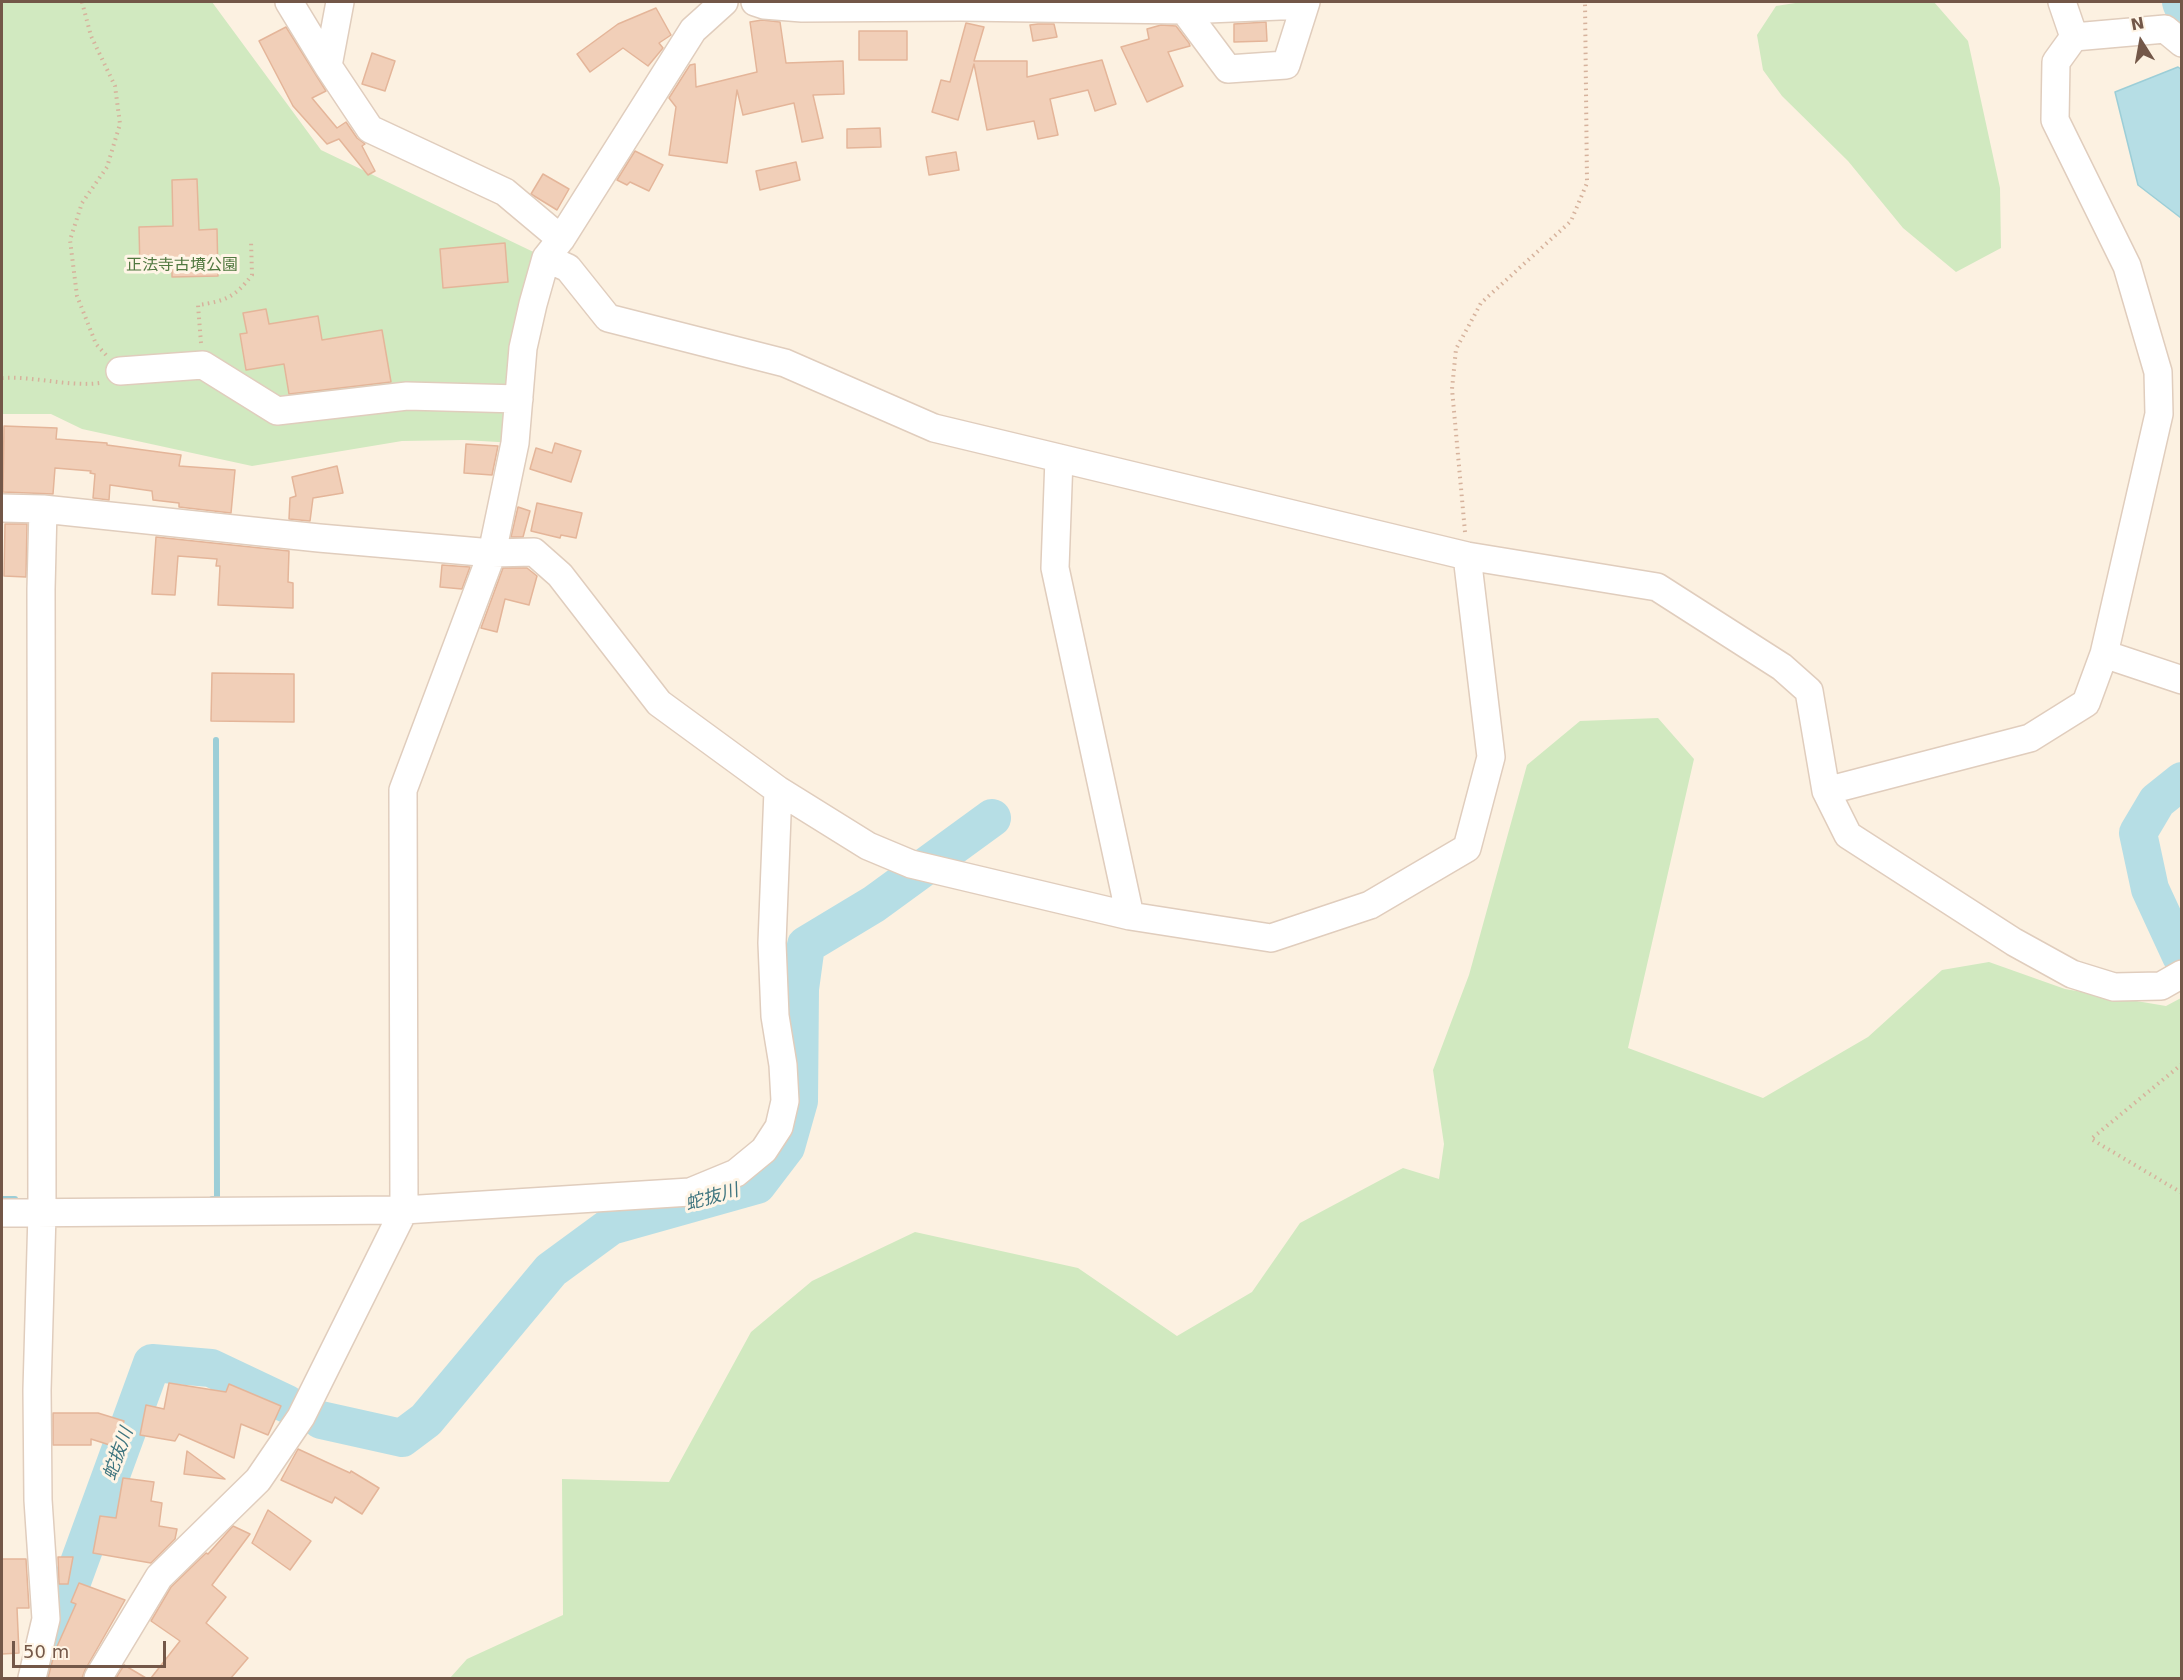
<!DOCTYPE html>
<html>
<head>
<meta charset="utf-8">
<style>
	body { margin:0 }
	#map { position:relative; width:2183px; height:1680px; overflow:hidden; background:#fcf1e1; font-family:"DejaVu Sans",sans-serif }
	canvas { display:block }
	.frame { position:absolute; inset:0; border:3px solid #735748; pointer-events:none }
	.north { position:absolute; left:2111px; top:12px; width:60px; height:60px; -webkit-text-stroke:4px #fff5e6; paint-order:stroke; rotate:349deg; font-size:16px; font-weight:700; line-height:24px; text-align:center; color:#735748 }
	.north::after { content:''; display:block; margin:auto; width:21px; height:27px; background:#735748; clip-path:polygon(50% 0,100% 100%,50% 72%,0 100%) }
	.scale { position:absolute; left:12px; top:1641px; width:154px; height:27px; box-sizing:border-box; border:3px solid #735748; border-top:0; padding-left:8px; font-size:18px; line-height:21px; white-space:nowrap; color:#735748; -webkit-text-stroke:4px #fff5e6; paint-order:stroke }
</style>
</head>
<body>
<div id="map">
<canvas width="2183" height="1680"></canvas>
<div class="frame"></div>
<div class="north">N</div>
<div class="scale">50 m</div>
</div>
<script>
const g = document.querySelector('canvas').getContext('2d');
g.lineJoin = 'round';
function fill(path, color) {
  g.fillStyle = color;
  g.fill(path, 'evenodd');
}
function trace(path, color, width, dash) {
  g.strokeStyle = color;
  g.lineWidth = width;
  g.lineCap = dash ? 'butt' : 'round';
  g.setLineDash(dash || []);
  g.stroke(path);
}
function label(font, color, halo, rows, align = 'center') {
  g.font = font + ' "DejaVu Sans","Noto Sans JP",sans-serif';
  g.lineWidth = 6;
  g.setLineDash([]);
  g.textBaseline = 'middle';
  g.strokeStyle = halo;
  g.fillStyle = color;
  for (const [text, x, y, turn = 0] of rows) {
    g.save();
    g.translate(x, y);
    g.rotate((+turn || 0) * Math.PI / 180);
    g.textAlign = isNaN(turn) ? turn : align;
    if (halo) g.strokeText(text, 0, 0);
    g.fillText(text, 0, 0);
    g.restore();
  }
}
fill(new Path2D(`
	M 2,2 L 212,2 L 321,150 L 546,258 L 515,443 L 464,440 L 402,441 L 252,466 L 82,429 L 51,414 L 2,414 Z
	M 1802,2 L 1934,2 L 1968,41 L 2000,188 L 2001,248 L 1956,272 L 1903,228 L 1848,161 L 1782,96 L 1763,70 L 1757,35 L 1776,6 Z
	M 1658,718 L 1694,759 L 1628,1048 L 1763,1098 L 1868,1037 L 1942,970 L 1989,962 L 2065,989 L 2166,1006 L 2181,998 L 2181,1678 L 450,1678 L 467,1659 L 563,1615 L 562,1479 L 669,1482 L 751,1332 L 812,1281 L 915,1232 L 1078,1268 L 1177,1336 L 1252,1292 L 1300,1223 L 1403,1168 L 1439,1179 L 1444,1144 L 1433,1070 L 1469,975 L 1527,765 L 1580,721 Z`), '#d1e9c0');
const water = new Path2D(`
	M 2178,67 L 2182,70 L 2181,218 L 2138,185 L 2115,92 Z`);
fill(water, '#b6dee5');
trace(water, '#9cced7', 1.5);
trace(new Path2D(`
	M 2,1199 L 15,1199
	M 212,1199 L 217,1199 L 216,740`), '#9cced7', 6);
trace(new Path2D(`
	M 2181,2 L 2182,5
	M 2181,956 L 2150,889 L 2138,833 L 2157,801 L 2182,781
	M 321,1420 L 402,1438 L 426,1420 L 551,1270 L 611,1226 L 757,1185 L 786,1147 L 799,1101 L 800,989 L 806,945 L 874,904 L 992,818
	M 42,1664 L 152,1363 L 211,1368 L 287,1404`), '#b6dee5', 38);
const building = new Path2D(`
	M 656,8 L 671,35 L 659,43 L 663,48 L 648,66 L 623,48 L 590,72 L 577,54 L 618,24 Z
	M 762,20 L 780,22 L 786,63 L 843,61 L 844,94 L 813,95 L 823,138 L 802,142 L 794,103 L 743,115 L 737,90 L 727,163 L 669,155 L 676,107 L 669,98 L 690,65 L 695,64 L 696,87 L 757,72 L 750,22 Z
	M 1266,22 L 1267,41 L 1234,42 L 1234,24 Z
	M 966,23 L 984,27 L 974,61 L 1027,61 L 1027,77 L 1102,60 L 1116,104 L 1095,111 L 1088,90 L 1050,99 L 1058,135 L 1038,139 L 1034,121 L 987,130 L 974,64 L 958,120 L 932,112 L 941,80 L 950,82 Z
	M 1038,24 L 1054,24 L 1057,37 L 1033,41 L 1030,25 Z
	M 1161,25 L 1176,26 L 1189,43 L 1190,46 L 1168,52 L 1183,86 L 1147,102 L 1121,47 L 1149,39 L 1147,29 Z
	M 286,27 L 326,91 L 312,98 L 337,128 L 346,122 L 357,138 L 365,144 L 362,146 L 375,171 L 368,175 L 339,139 L 327,144 L 293,106 L 259,41 Z
	M 859,31 L 907,31 L 907,60 L 859,60 Z
	M 372,53 L 395,61 L 385,91 L 362,84 Z
	M 880,128 L 881,147 L 847,148 L 847,129 Z
	M 635,151 L 663,165 L 649,191 L 630,182 L 627,185 L 617,180 Z
	M 956,152 L 959,170 L 929,175 L 926,157 Z
	M 796,162 L 800,180 L 760,190 L 756,171 Z
	M 543,174 L 569,189 L 557,210 L 531,194 Z
	M 197,179 L 199,230 L 217,229 L 218,276 L 172,277 L 172,270 L 140,271 L 139,227 L 173,226 L 172,180 Z
	M 505,243 L 508,282 L 443,288 L 440,249 Z
	M 266,309 L 269,324 L 318,316 L 322,340 L 382,330 L 391,382 L 289,394 L 284,364 L 246,370 L 240,334 L 247,333 L 243,313 Z
	M 4,426 L 57,428 L 56,439 L 107,443 L 107,445 L 181,455 L 179,466 L 235,470 L 231,513 L 179,507 L 179,503 L 153,500 L 152,491 L 110,485 L 109,500 L 93,498 L 95,474 L 90,473 L 91,471 L 55,468 L 53,494 L 3,492 Z
	M 555,443 L 581,451 L 571,482 L 530,469 L 536,448 L 552,453 Z
	M 466,444 L 498,446 L 492,475 L 464,473 Z
	M 337,466 L 343,493 L 313,498 L 310,521 L 289,519 L 290,498 L 296,496 L 292,477 Z
	M 537,503 L 582,513 L 576,538 L 561,535 L 560,538 L 531,531 Z
	M 518,507 L 530,511 L 523,537 L 511,537 Z
	M 5,524 L 27,524 L 26,577 L 4,576 Z
	M 156,537 L 289,551 L 288,582 L 293,583 L 293,608 L 218,605 L 220,566 L 216,566 L 217,559 L 178,556 L 175,595 L 152,594 Z
	M 442,565 L 470,567 L 462,589 L 440,587 Z
	M 503,568 L 527,568 L 537,576 L 529,605 L 505,599 L 497,632 L 481,628 Z
	M 212,673 L 294,674 L 294,722 L 211,721 Z
	M 169,1383 L 226,1392 L 229,1384 L 281,1406 L 268,1435 L 241,1424 L 234,1458 L 179,1434 L 175,1441 L 140,1435 L 146,1405 L 164,1409 Z
	M 53,1413 L 98,1413 L 124,1421 L 116,1447 L 91,1439 L 91,1445 L 53,1445 Z
	M 298,1449 L 350,1473 L 351,1471 L 379,1488 L 362,1514 L 335,1497 L 332,1503 L 281,1480 Z
	M 187,1451 L 225,1479 L 184,1474 Z
	M 123,1478 L 154,1482 L 151,1501 L 162,1503 L 159,1526 L 177,1529 L 175,1539 L 151,1563 L 93,1553 L 100,1516 L 116,1518 Z
	M 268,1510 L 311,1541 L 290,1570 L 252,1543 Z
	M 233,1526 L 250,1534 L 212,1585 L 226,1597 L 206,1623 L 248,1658 L 231,1678 L 151,1678 L 180,1641 L 151,1621 L 171,1587 L 206,1553 L 208,1554 Z
	M 58,1557 L 73,1557 L 68,1584 L 59,1584 Z
	M 2,1559 L 26,1559 L 29,1608 L 17,1608 L 19,1653 L 2,1654 Z
	M 79,1583 L 125,1600 L 85,1670 L 82,1678 L 48,1678 L 55,1651 L 76,1604 L 71,1602 Z
	M 124,1665 L 146,1678 L 116,1678 Z`);
fill(building, '#f1cfb8');
trace(building, '#e4b599', 1.5);
const minor = new Path2D(`
	M 289,2 L 328,66 L 370,129 L 505,192 L 561,239
	M 755,2 L 764,5 L 802,8 L 960,7 L 1184,10 L 1304,5
	M 1184,10 L 1228,69 L 1286,65 L 1306,2
	M 2074,37 L 2165,29 L 2182,43
	M 328,66 L 340,2
	M 546,258 L 568,268 L 608,318 L 785,363 L 934,428 L 1467,556 L 1657,587 L 1782,667 L 1809,691 L 1826,791 L 1848,835 L 2014,942 L 2072,974 L 2114,987 L 2161,986 L 2182,974
	M 120,371 L 203,365 L 277,411 L 407,396 L 519,399
	M 1059,458 L 1055,568 L 1130,916
	M 2,508 L 43,509 L 319,538 L 492,553 L 534,552 L 560,575 L 659,703 L 778,790 L 868,846 L 911,864 L 1130,916 L 1271,938 L 1370,905 L 1467,848 L 1491,757 L 1467,556
	M 2104,654 L 2182,680
	M 1826,791 L 2030,738 L 2086,703 L 2104,654 L 2159,414 L 2158,372 L 2127,266 L 2055,120 L 2056,62 L 2074,37 L 2062,2
	M 2,1213 L 404,1210 L 690,1192 L 736,1173 L 764,1150 L 779,1127 L 785,1101 L 783,1065 L 775,1016 L 772,943 L 778,790
	M 32,1678 L 46,1619 L 38,1500 L 37,1390 L 42,1213 L 41,589 L 43,509
	M 98,1678 L 159,1577 L 258,1480 L 301,1417 L 404,1210 L 403,790 L 492,553 L 515,443 L 523,348 L 533,304 L 546,258 L 561,239 L 693,30 L 724,2`);
trace(minor, '#e0cdbd', 30);
trace(new Path2D(`
	M 82,2 L 91,36 L 115,86 L 120,124 L 107,167 L 82,203 L 70,240 L 77,296 L 96,344 L 106,355
	M 201,343 L 198,305 C 226,301 235,297 252,275 L 251,240
	M 2,378 C 35,376 68,387 100,383
	M 1465,532 L 1452,389 L 1456,349 L 1481,303 L 1571,221 L 1587,183 L 1585,2
	M 2182,1064 L 2091,1139 L 2182,1193`), '#d6b29c', 4, [1.5, 4.5]);
trace(minor, '#fff', 27);
label('16px', '#517840', '#fff5e6', [
	["正法寺古墳公園",182,266]
]);
label('italic 18px', '#3f757f', '#fff5e6', [
	["蛇抜川",712,1198,-16],
	["蛇抜川",119,1454,-70]
]);
</script>
</body>
</html>
